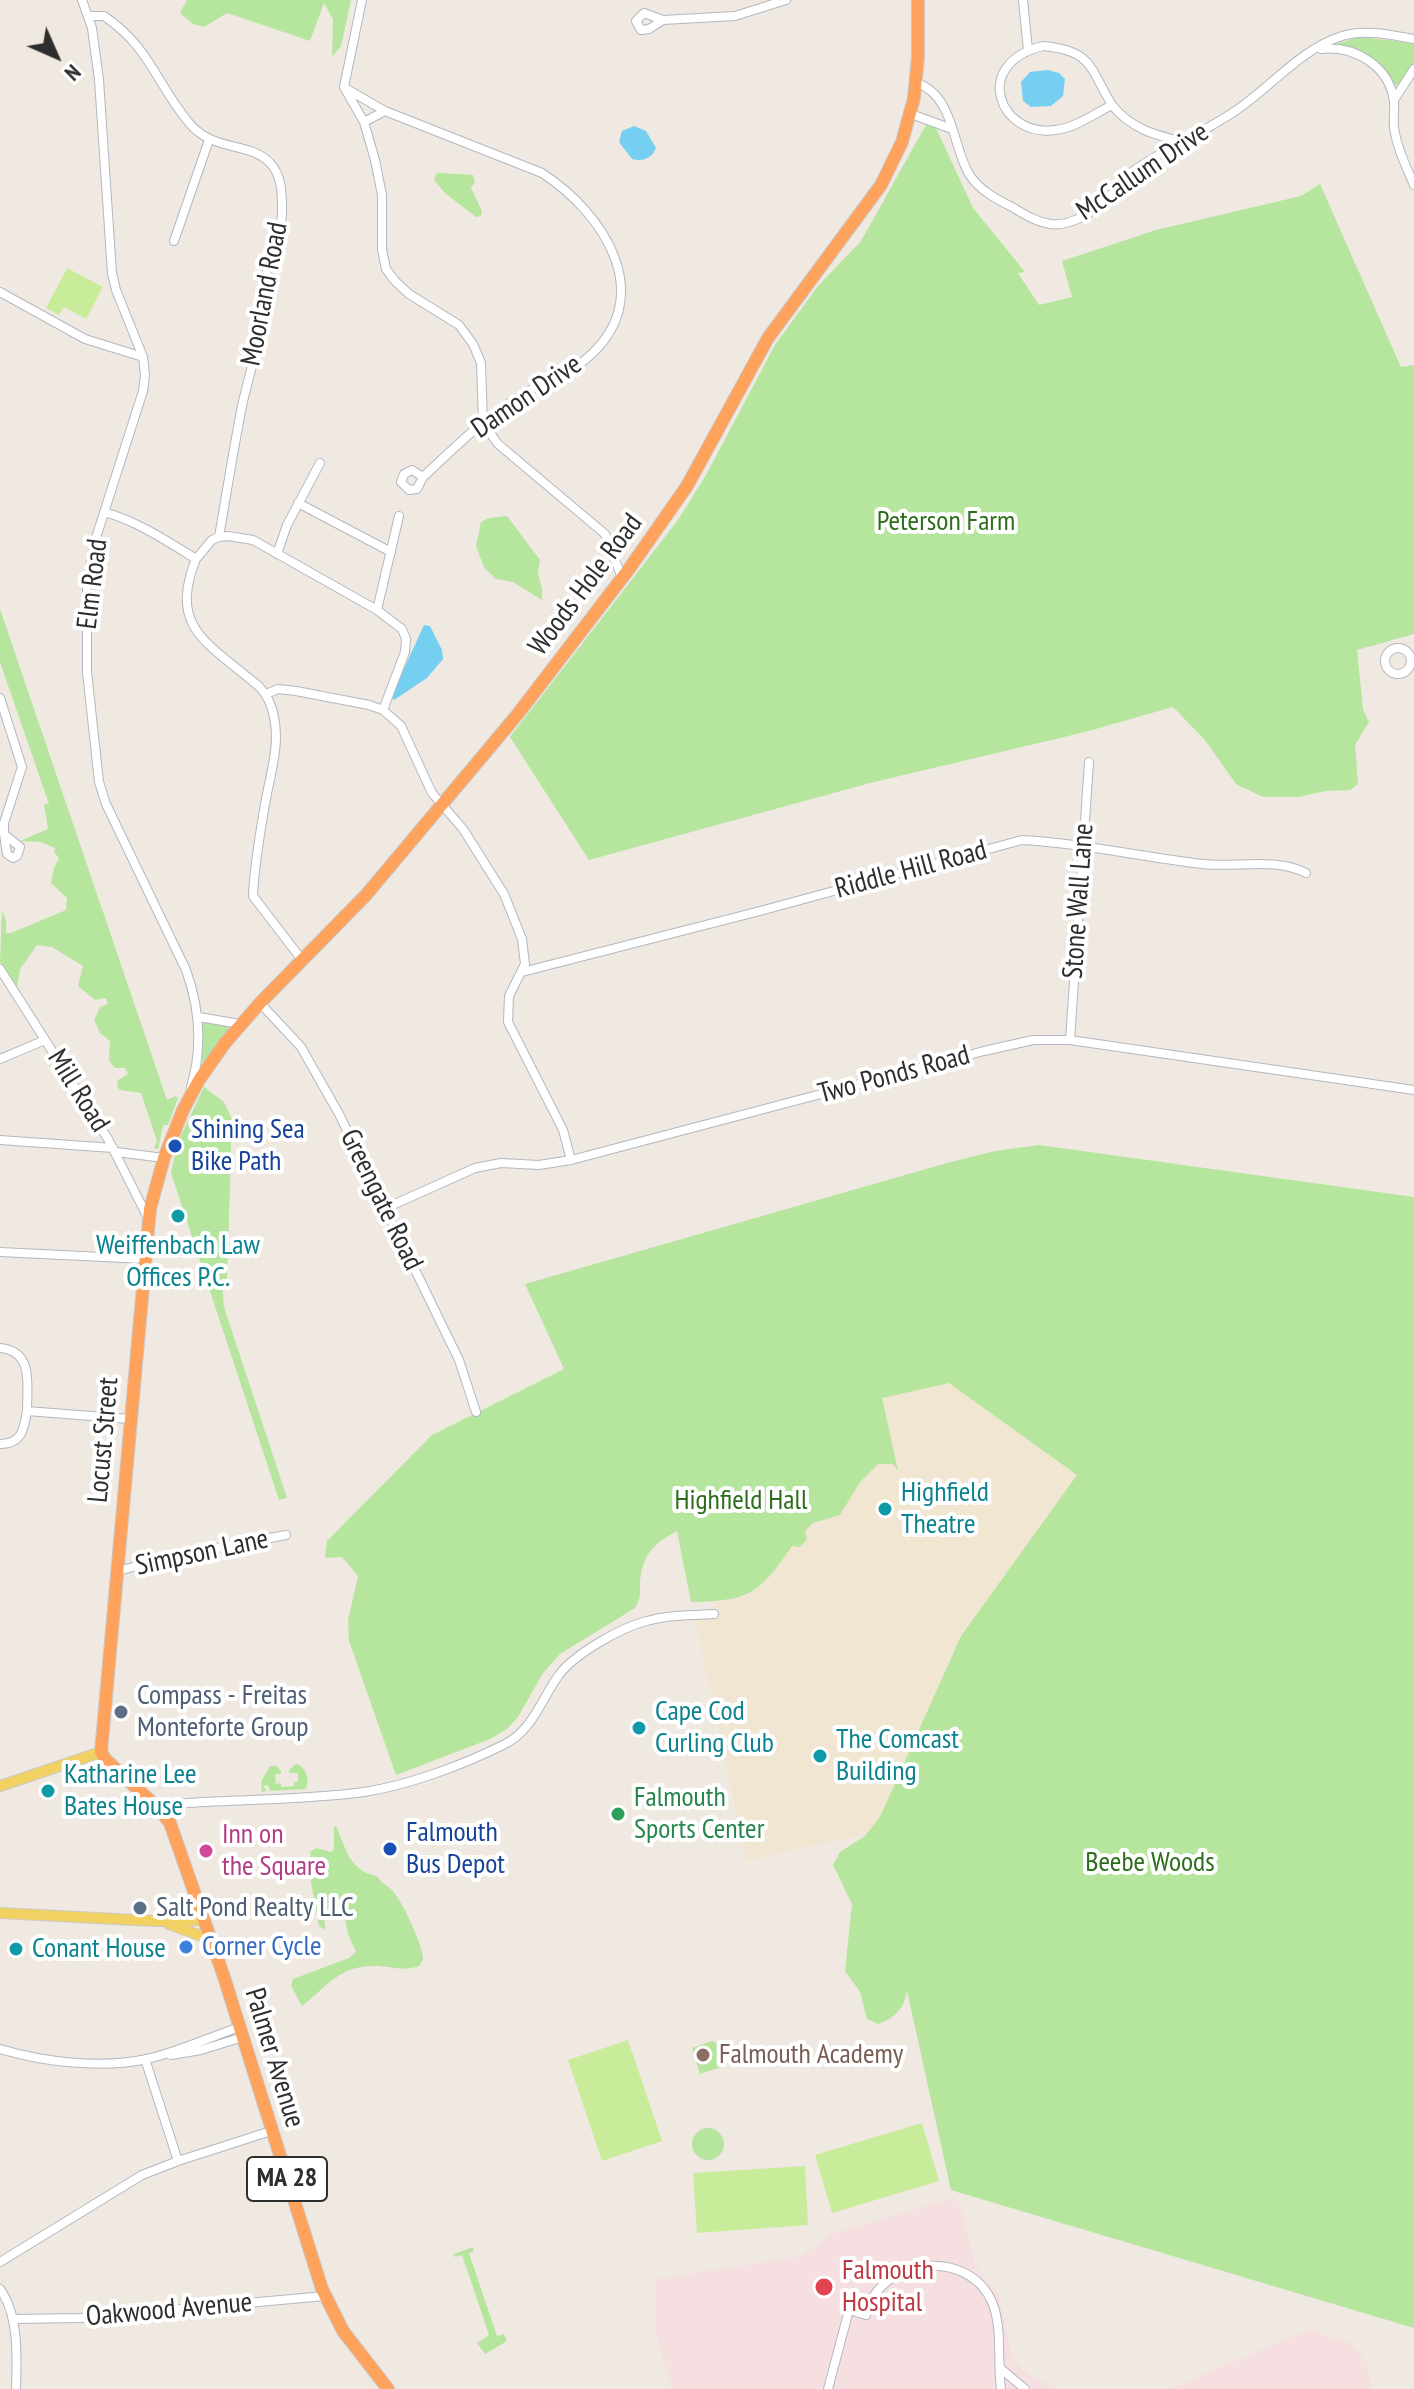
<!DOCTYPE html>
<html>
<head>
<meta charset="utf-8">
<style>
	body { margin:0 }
	#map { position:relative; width:1414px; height:2389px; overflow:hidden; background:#efe9e1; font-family:"PT Sans Narrow",sans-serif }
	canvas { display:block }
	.north { position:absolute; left:16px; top:16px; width:80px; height:80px; -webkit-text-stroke:6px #fff; paint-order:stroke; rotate:135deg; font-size:22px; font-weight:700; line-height:32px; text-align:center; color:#2e2e2e }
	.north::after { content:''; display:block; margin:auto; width:28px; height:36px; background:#2e2e2e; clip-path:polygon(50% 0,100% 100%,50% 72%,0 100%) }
</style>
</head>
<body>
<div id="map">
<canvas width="1414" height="2389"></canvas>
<div class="north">N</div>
</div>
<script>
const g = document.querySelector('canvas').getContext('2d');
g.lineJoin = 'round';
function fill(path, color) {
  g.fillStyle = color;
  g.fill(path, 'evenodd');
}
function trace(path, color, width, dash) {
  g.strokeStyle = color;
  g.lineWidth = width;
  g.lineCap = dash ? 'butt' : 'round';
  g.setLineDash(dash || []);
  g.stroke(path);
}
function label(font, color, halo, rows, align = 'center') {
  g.font = font + ' "PT Sans Narrow",sans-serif';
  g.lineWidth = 8;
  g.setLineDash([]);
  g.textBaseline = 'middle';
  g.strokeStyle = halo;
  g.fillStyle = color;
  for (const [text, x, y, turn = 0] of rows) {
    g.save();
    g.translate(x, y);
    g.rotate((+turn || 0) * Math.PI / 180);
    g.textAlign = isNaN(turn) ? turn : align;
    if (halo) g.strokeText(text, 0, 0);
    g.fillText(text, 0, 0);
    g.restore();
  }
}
fill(new Path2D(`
	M 949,1382 L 1077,1475 L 961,1636 L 873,1833 L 746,1860 L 695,1618 L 714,1617 L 715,1601 L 740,1598 L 753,1593 L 763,1585 L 802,1533 L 813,1523 L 840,1514 L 860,1482 L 878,1464 L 893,1464 L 897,1469 L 882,1398 Z`), '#f0e6d1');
fill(new Path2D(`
	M 952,2198 L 961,2204 L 976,2267 L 998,2294 L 1013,2360 L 1027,2373 L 1056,2389 L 672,2389 L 656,2333 L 656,2279 L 801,2256 L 831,2234 Z
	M 1308,2330 L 1350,2343 L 1367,2363 L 1371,2389 L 1169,2389 Z`), '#f5dfe0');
fill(new Path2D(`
	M 187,0 L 351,0 L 341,46 L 332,57 L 333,19 L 324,3 L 310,41 L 227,13 L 204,27 L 193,24 L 180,13 Z
	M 1359,37 L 1414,43 L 1414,65 L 1399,84 L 1393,86 L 1382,70 L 1333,45 Z
	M 926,125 L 936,128 L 973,208 L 1025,272 L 1018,273 L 1039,305 L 1072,297 L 1062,261 L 1156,230 L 1301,196 L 1320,184 L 1401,367 L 1414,365 L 1414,634 L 1357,650 L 1363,709 L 1369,722 L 1355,745 L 1358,784 L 1350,790 L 1325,791 L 1298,797 L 1263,797 L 1236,784 L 1205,740 L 1173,707 L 1085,732 L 870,783 L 589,860 L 510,737 L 678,520 L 706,475 L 775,345 L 818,286 L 861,241 Z
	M 440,173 L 473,175 L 475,182 L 471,188 L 482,211 L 481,216 L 476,217 L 446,194 L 434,180 L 436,174 Z
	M 507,516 L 540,560 L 538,574 L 542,588 L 542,600 L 513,582 L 496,579 L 484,567 L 476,546 L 481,522 L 489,518 Z
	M 0,609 L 167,1100 L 175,1096 L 178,1098 L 168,1125 L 164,1125 C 160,1133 161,1140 158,1149 L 154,1148 L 157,1141 L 141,1093 L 120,1090 L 117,1086 L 118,1080 L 128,1074 L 125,1068 L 115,1068 L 109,1061 L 110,1041 L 100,1033 L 94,1020 L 100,1007 L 108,1004 L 106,998 L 95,1000 L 78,986 L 83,966 L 52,947 L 37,945 L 20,969 L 17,988 L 0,962 L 2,910 L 6,921 L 6,933 L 11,933 L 66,910 L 67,898 L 51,883 L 54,868 L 59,858 L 54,852 L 55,848 L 41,842 L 20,841 L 48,829 L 44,804 L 49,804 L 0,662 Z
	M 206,1022 L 228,1026 L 230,1030 L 202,1064 L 202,1025 Z
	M 204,1087 L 224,1102 L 232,1119 L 227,1279 L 222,1279 L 222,1282 L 224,1307 L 287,1498 L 279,1500 L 171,1173 L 175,1154 L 174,1150 Z
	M 1039,1145 L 1414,1197 L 1414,2328 L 951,2190 L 907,1991 C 904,2007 897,2017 878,2024 L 867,2019 L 860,1992 L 845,1971 L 852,1904 L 833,1865 L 840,1852 L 865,1836 L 880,1817 L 961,1636 L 1077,1475 L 949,1383 L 882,1398 L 898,1471 L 893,1464 L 878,1464 L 860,1482 L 840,1515 L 813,1523 L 805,1531 L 807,1539 L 800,1547 L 792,1546 C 759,1594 750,1601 691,1602 L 677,1531 C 653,1544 642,1555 640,1583 C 640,1594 641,1598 635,1608 L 560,1654 L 543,1673 L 518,1717 L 507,1729 L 490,1739 L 396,1775 L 349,1641 L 348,1620 L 358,1576 L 342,1557 L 325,1558 L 327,1541 L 432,1435 L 564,1369 L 525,1284 L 947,1163 L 995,1151 Z
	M 296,1764 C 306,1766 310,1780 306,1789 L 270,1791 L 268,1785 L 263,1786 L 267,1791 L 262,1792 L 261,1782 L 269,1767 L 275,1765 L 281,1771 L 281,1774 L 275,1774 L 276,1784 L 281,1783 L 281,1787 L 294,1786 L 294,1782 L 298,1782 L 298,1773 L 289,1773 L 289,1770 Z
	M 336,1826 C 346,1848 349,1871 377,1876 C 381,1883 385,1884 391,1889 C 401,1898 424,1947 423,1960 L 419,1966 C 403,1972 391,1966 374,1966 C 338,1966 327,1987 302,2006 L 291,1986 L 293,1979 L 349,1958 L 356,1952 L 348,1934 L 342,1903 L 324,1911 L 325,1930 L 319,1926 L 311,1882 L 314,1874 L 310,1852 L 316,1848 L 331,1852 L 334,1849 L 334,1827 Z
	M 712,2041 L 720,2045 L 727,2065 L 700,2074 L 692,2048 Z
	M692 2144a16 16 0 1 1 32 0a16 16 0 1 1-32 0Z
	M 473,2247 L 474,2251 L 469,2253 L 497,2336 L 504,2334 L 507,2341 L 485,2354 L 477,2343 L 489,2335 L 462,2255 L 455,2257 L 454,2254 Z`), '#b6e59e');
fill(new Path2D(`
	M 67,268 L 103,287 L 86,319 L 64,307 L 59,315 L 46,308 Z
	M 628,2040 L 662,2141 L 602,2161 L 568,2060 Z
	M 922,2123 L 939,2181 L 832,2213 L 815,2155 Z
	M 805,2166 L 808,2225 L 697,2233 L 693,2173 Z`), '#c9ec9a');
fill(new Path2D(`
	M 1048,70 L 1059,73 L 1065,79 L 1063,96 L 1051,106 L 1031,107 L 1023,101 L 1021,82 L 1030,72 Z
	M 634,126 L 646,131 L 656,148 C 652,158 643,162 632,159 L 619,142 L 622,131 Z
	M 424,625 L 430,626 L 442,650 L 443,659 L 427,678 L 394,700 L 391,697 Z`), '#75cff0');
const minor = new Path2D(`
	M 82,0 L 92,28 L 99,80 L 112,273 L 116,290 L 143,357 L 145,375 L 143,391 L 94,544 L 87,585 L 87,672 L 99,782 L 106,804 L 186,970 C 200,1009 203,1047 191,1087
	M 362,0 L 344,87 L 364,122 L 375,160 L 382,195 L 382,249 L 386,269 L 395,281 L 409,294 L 459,325 L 473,344 L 481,363 L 483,423 L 498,444 L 605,534 L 622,578
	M 1023,0 L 1028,50
	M 644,13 L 663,20 L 649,29 L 641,30 L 636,21 Z
	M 89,16 L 104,16 C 151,48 156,84 190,124 C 214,152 251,142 270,163 C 283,176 282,198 282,215 C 280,237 269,258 265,280 C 261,298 261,316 259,334 C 255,360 246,385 241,411 C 233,453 226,495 219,537 L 212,540 L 196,559 C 167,541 137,521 104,512
	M 663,20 L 735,16 L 786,0
	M 1043,46 C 1094,51 1089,68 1112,105 C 1094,114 1075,128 1055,130 C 1000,138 970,64 1043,46 Z
	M 1321,49 C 1354,45 1390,66 1394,102 C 1395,112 1392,122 1395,133 C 1398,151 1407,168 1414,185
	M 917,83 C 954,96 952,145 969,174 C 979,190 996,199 1012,207 C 1024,214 1036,222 1050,224 C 1071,227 1095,211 1109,197 C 1116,190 1121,181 1129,174 C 1163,149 1204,133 1238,109 C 1273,85 1301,49 1342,36 C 1365,29 1391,35 1414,39
	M 345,88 L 385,111
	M 1394,100 L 1414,69
	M 1112,105 C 1131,129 1155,135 1184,142
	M 911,114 L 952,129
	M 364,122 L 385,111 L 542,173 C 605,214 659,298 586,359 C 567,375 543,382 522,395 C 485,417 454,448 423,477 L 417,489 L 409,490 L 401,482 L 404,474 L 412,470 L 423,477
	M 174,241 L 209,140
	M 0,292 L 85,339 L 143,357
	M 298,503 L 391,552
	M 219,537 L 228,536 L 253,540 L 377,610 L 402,629 L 406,639 L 405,652 L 383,710
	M 277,554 L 287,525 L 320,463
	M 196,559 C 171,621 200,639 245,675 C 255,683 264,689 269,701 C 284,735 271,770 265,804 C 260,834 254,866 253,896 L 302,960
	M 377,610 L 399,516
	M1385 661a13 13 0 1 1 26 0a13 13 0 1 1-26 0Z
	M 266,694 L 278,689 L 296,691 L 369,705 L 383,710 L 401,726 L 432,793 L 463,829 L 504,894 L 522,939 L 525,964 L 509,996 L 508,1022 L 563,1130 L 571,1160
	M 0,698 L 22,767 L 4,823 L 4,834
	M 4,834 L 20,847 L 17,856 L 13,858 L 7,854 Z
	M 0,969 L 108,1139 L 148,1218
	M 522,972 L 760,911 L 1022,840 C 1082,843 1142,857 1202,864 C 1236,868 1274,857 1306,873
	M 260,1003 L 301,1047 L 339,1114 L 459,1360 L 476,1412
	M 199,1017 L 240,1024
	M 1070,1040 L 1089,762
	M 0,1059 L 45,1040
	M 0,1140 L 113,1148
	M 116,1152 L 164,1158
	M 386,1208 L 475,1168 L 501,1163 L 539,1165 L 571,1160 L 984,1051 L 1033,1040 L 1070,1040 L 1414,1090
	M 0,1252 L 144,1259
	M 0,1348 C 34,1351 27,1385 27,1411 L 130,1419
	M 0,1444 C 22,1444 24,1429 27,1411
	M 118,1571 L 170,1557 L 286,1535
	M 158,1808 L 187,1803 C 246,1799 306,1800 364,1792 C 409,1785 463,1765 503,1745 C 533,1731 541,1699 559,1675 C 574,1654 622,1627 647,1621 C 669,1615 692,1615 714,1614
	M 0,2049 C 45,2062 100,2069 147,2059 C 178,2052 210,2037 240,2027
	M 171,2055 L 201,2050 L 243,2037
	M 145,2059 L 178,2161
	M 0,2262 L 142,2175 L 178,2161 L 271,2131
	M 0,2289 C 19,2315 17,2358 16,2389
	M 13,2319 L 81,2318 L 325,2296
	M 1000,2368 L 1025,2389
	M 828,2389 L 849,2310 L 866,2315 C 879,2257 968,2247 992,2302 C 1003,2328 997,2362 1001,2389`);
const major = new Path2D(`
	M 0,1786 L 101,1752
	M 0,1913 L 155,1921 L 205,1920
	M 169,1924 L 212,1940`);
const highway = new Path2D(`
	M 388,2389 L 343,2331 L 322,2289 L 224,1977 L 170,1823 L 158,1808 L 105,1759 L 101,1752 L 150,1209 L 164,1158 L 183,1110 L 199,1080 L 225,1043 L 260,1003 L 366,895 L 517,715 L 629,569 L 687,486 L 768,338 L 881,185 L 902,142 L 914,98 L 918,57 L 918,0`);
trace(minor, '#b4b7c1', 10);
trace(major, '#c9c9c9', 12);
trace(highway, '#c9c9c9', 14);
trace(minor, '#fff', 8);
trace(major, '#f2d163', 10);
trace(highway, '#ffa35c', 12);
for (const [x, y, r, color] of [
	[175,1146,8,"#1a4fb4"],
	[178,1216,8,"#0f9aa8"],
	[885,1509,8,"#0f9aa8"],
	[121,1712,8,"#5c6f8a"],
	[639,1728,8,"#0f9aa8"],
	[820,1756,8,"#0f9aa8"],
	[48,1791,8,"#0f9aa8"],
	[618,1814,8,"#2e9e5b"],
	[390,1849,8,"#1a4fb4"],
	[206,1851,8,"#d1479c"],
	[140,1908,8,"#5c6f8a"],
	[186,1947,8,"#3f7fe0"],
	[16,1949,8,"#0f9aa8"],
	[703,2055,8,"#8d6e63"],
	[824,2287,10,"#e0444e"]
]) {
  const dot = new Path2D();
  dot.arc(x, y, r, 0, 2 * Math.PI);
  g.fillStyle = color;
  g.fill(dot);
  trace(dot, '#fff', 3);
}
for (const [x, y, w] of [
	[287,2179,80]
]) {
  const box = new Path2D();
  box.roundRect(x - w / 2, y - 22, w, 44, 6);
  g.fillStyle = '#fff';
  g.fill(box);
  trace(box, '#2e2e2e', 2);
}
label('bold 26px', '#2e2e2e', null, [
	["MA 28",287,2179]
]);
label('28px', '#2e2e2e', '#fff', [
	["McCallum Drive",1143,172,-34],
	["Moorland Road",265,294,-79],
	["Damon Drive",527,397,-34],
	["Elm Road",93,584,-83],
	["Woods Hole Road",586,585,-53],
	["Riddle Hill Road",911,870,-15],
	["Stone Wall Lane",1079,901,-86],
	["Two Ponds Road",894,1075,-15],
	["Mill Road",78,1091,58],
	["Greengate Road",381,1200,64],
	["Locust Street",104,1440,-85],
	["Simpson Lane",202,1553,-12],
	["Palmer Avenue",274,2058,73],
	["Oakwood Avenue",169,2310,-5]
]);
label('28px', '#2c6e1b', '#fff', [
	["Peterson Farm",946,522],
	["Highfield Hall",741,1501],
	["Beebe Woods",1150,1863]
]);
label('28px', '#164399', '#fff', [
	["Shining Sea",191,1130],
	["Bike Path",191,1162],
	["Falmouth",406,1833],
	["Bus Depot",406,1865]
], 'left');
label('28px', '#0d838f', '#fff', [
	["Weiffenbach Law",178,1246,"center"],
	["Offices P.C.",178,1278,"center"],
	["Highfield",901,1493],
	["Theatre",901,1525],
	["Cape Cod",655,1712],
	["Curling Club",655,1744],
	["The Comcast",836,1740],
	["Building",836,1772],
	["Katharine Lee",64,1775],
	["Bates House",64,1807],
	["Conant House",32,1949]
], 'left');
label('28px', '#4e5e75', '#fff', [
	["Compass - Freitas",137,1696],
	["Monteforte Group",137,1728],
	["Salt Pond Realty LLC",156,1908]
], 'left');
label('28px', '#27864d', '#fff', [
	["Falmouth",634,1798],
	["Sports Center",634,1830]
], 'left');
label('28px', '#b23c85', '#fff', [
	["Inn on",222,1835],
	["the Square",222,1867]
], 'left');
label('28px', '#366cbe', '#fff', [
	["Corner Cycle",202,1947]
], 'left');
label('28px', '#785e54', '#fff', [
	["Falmouth Academy",719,2055]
], 'left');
label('28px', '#be3a42', '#fff', [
	["Falmouth",842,2271],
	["Hospital",842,2303]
], 'left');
</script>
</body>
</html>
